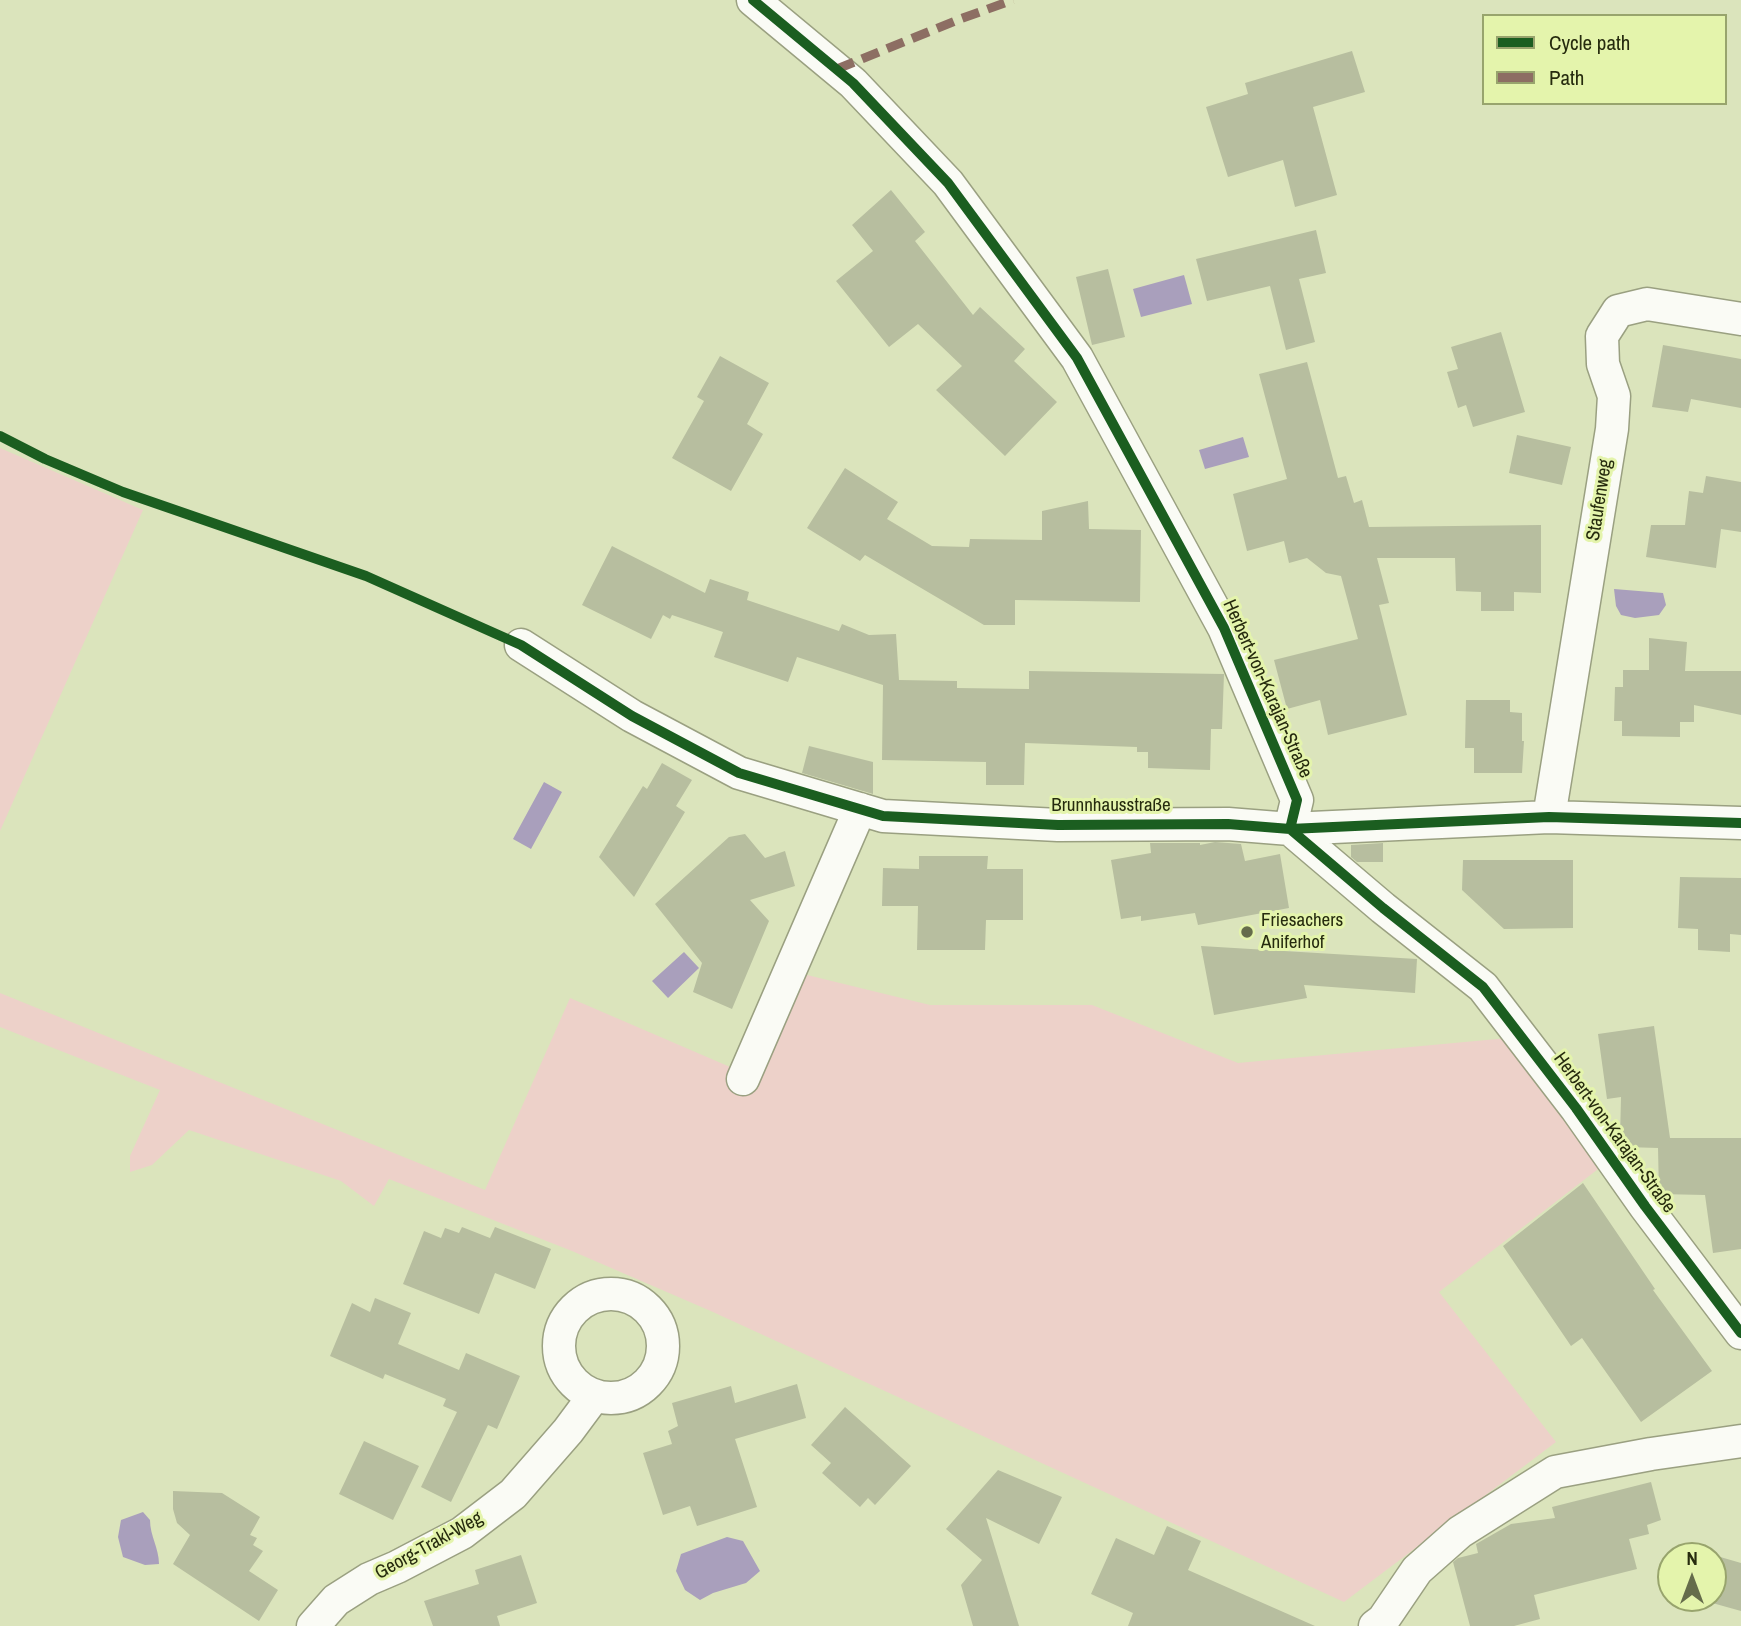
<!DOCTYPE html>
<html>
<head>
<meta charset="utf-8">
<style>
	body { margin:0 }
	#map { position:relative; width:1741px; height:1626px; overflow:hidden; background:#dbe4bc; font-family:"Archivo Narrow",sans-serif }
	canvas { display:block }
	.legend { position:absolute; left:1482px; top:14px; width:245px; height:91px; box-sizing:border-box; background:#e4f4ac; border:2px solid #98a46d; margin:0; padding:9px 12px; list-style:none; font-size:21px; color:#262b0e }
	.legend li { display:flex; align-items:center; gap:14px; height:35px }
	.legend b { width:35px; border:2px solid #98a46d }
	.north { position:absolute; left:1657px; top:1542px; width:70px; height:70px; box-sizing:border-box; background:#e4f4ac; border:2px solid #98a46d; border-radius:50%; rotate:0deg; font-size:19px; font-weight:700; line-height:28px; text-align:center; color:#262b0e }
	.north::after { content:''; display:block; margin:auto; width:24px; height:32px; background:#656c4b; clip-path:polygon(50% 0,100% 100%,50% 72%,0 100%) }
</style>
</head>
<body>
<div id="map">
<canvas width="1741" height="1626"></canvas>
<ul class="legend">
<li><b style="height:9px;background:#1b5e20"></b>Cycle path</li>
<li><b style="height:9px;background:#8d6e63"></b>Path</li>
</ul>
<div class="north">N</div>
</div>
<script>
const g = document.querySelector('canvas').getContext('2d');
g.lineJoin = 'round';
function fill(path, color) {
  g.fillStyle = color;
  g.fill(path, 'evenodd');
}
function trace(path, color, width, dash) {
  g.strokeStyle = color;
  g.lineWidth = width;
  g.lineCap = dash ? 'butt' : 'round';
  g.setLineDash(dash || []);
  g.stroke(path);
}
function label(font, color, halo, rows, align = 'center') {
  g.font = font + ' "Archivo Narrow",sans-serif';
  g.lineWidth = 6;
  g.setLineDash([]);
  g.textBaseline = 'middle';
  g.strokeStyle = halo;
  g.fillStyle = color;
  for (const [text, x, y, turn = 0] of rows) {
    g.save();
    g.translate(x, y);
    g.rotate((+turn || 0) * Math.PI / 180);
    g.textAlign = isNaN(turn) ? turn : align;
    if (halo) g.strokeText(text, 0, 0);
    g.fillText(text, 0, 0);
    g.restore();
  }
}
fill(new Path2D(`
	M 0,448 L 143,510 L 0,831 Z
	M 803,974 L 930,1005 L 1092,1005 L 1238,1063 L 1508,1038 L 1602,1166 L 1439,1292 L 1556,1442 L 1344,1602 L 713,1312 L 572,1251 L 389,1179 L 374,1206 L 341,1181 L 189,1130 L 152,1165 L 130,1172 L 130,1156 L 160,1090 L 0,1027 L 0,993 L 485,1190 L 570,998 L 758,1079 Z`), '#edd1c9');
fill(new Path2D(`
	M 1184,275 L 1192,304 L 1141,317 L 1133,289 Z
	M 1243,437 L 1249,457 L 1205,469 L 1199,450 Z
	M 1614,589 L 1663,593 L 1666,605 L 1659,615 L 1635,618 L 1621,615 L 1616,606 Z
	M 544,782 L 562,792 L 531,849 L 513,839 Z
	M 684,952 L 699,968 L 668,998 L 652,981 Z
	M 143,1512 L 150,1520 C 150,1536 159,1548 159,1564 L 145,1565 L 123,1557 L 118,1537 L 121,1520 Z
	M 727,1537 L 743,1541 L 760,1571 L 746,1583 L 713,1593 L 700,1600 L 685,1590 L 676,1571 L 681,1554 Z`), '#a99fbc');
fill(new Path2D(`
	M 1352,51 L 1365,92 L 1313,107 L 1337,195 L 1295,207 L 1283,160 L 1228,177 L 1206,107 L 1248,94 L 1245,83 Z
	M 891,190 L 925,232 L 915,241 L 973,315 L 980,307 L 1025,349 L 1014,361 L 1057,402 L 1005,456 L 936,390 L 962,366 L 918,324 L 889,347 L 836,281 L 873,251 L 852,225 Z
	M 1316,230 L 1326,273 L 1299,279 L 1315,342 L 1286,350 L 1270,286 L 1207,301 L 1196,259 Z
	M 1108,269 L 1125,337 L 1092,345 L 1076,277 Z
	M 1501,332 L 1525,412 L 1473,427 L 1466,405 L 1458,408 L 1447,372 L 1458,369 L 1451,347 Z
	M 1663,345 L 1741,359 L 1741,408 L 1691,399 L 1688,412 L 1652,407 Z
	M 720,356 L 769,383 L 747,424 L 763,434 L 731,491 L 672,458 L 704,401 L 697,397 Z
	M 1307,362 L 1338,478 L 1346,476 L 1354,503 L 1362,500 L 1369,527 L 1541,525 L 1541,593 L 1514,592 L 1514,611 L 1481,611 L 1481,592 L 1456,591 L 1455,558 L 1377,558 L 1389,603 L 1379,605 L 1407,715 L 1328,735 L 1320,700 L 1287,709 L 1274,660 L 1358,639 L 1341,576 L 1326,573 L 1307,558 L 1289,563 L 1284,541 L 1247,551 L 1233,494 L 1287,479 L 1259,374 Z
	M 1517,435 L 1571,447 L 1562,485 L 1509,473 Z
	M 845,468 L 898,502 L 887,519 L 932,546 L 969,547 L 970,539 L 1042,540 L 1042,511 L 1088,501 L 1089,529 L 1141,530 L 1140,602 L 1015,600 L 1015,625 L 984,625 L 865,555 L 860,561 L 807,528 Z
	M 1706,476 L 1741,482 L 1741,532 L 1721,529 L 1716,568 L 1646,557 L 1651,525 L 1685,525 L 1689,491 L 1703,493 Z
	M 612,546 L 705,593 L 710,579 L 749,592 L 747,600 L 839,631 L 842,624 L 869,635 L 896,634 L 899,680 L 957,681 L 957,688 L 1029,689 L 1029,671 L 1224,674 L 1222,729 L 1211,729 L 1210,770 L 1148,768 L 1148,752 L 1137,752 L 1137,747 L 1025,743 L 1024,785 L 986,785 L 986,762 L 882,760 L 883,685 L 797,657 L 788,682 L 714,657 L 723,632 L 672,615 L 670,619 L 663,615 L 651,639 L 582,605 Z
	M 1649,638 L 1687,642 L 1685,671 L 1741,671 L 1741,715 L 1694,705 L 1694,722 L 1680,722 L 1680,737 L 1622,736 L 1622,721 L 1614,721 L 1615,687 L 1623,687 L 1623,670 L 1649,670 Z
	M 1466,700 L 1510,700 L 1510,712 L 1522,713 L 1522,741 L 1524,741 L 1522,773 L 1474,773 L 1474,748 L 1465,748 Z
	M 809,746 L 873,762 L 873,794 L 802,773 Z
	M 662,763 L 692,780 L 676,806 L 685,812 L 634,897 L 599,857 L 643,786 L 647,789 Z
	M 745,834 L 765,858 L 785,851 L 795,886 L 750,900 L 769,921 L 732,1009 L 693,992 L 702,963 L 655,904 L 729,837 Z
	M 1215,842 L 1241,844 L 1245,861 L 1280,854 L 1289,908 L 1198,925 L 1195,913 L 1141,921 L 1141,916 L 1121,919 L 1111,860 L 1151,853 L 1150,843 L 1200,843 L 1200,845 Z
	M 1383,843 L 1383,862 L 1357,862 L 1351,857 L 1351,845 Z
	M 919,856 L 988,856 L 987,869 L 1023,869 L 1023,920 L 986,920 L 985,950 L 917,950 L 918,906 L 882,906 L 883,868 L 919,869 Z
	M 1463,860 L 1573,860 L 1573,928 L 1504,929 L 1462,890 Z
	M 1680,877 L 1741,878 L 1741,935 L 1730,934 L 1730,952 L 1698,950 L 1698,929 L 1678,928 Z
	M 1201,946 L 1417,959 L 1415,993 L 1304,985 L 1307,998 L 1214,1015 Z
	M 1654,1026 L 1670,1138 L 1741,1138 L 1741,1249 L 1713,1253 L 1705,1195 L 1659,1194 L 1658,1148 L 1626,1147 L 1620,1139 L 1621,1097 L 1607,1099 L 1598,1034 Z
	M 1583,1183 L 1655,1289 L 1653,1290 L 1712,1371 L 1641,1422 L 1582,1338 L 1571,1346 L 1503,1246 Z
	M 462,1227 L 490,1238 L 495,1227 L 551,1249 L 535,1289 L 495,1273 L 479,1314 L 403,1284 L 424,1231 L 441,1238 L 445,1228 L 459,1233 Z
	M 375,1298 L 411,1313 L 398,1344 L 459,1370 L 466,1353 L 520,1376 L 497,1429 L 488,1425 L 451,1502 L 421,1487 L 457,1412 L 443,1406 L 446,1399 L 385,1374 L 383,1379 L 330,1356 L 352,1303 L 370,1312 Z
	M 797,1384 L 806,1418 L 735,1439 L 757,1507 L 697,1526 L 690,1506 L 663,1515 L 643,1453 L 672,1444 L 668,1431 L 678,1426 L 672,1403 L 731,1386 L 735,1403 Z
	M 845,1407 L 911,1466 L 875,1505 L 868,1498 L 860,1507 L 822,1473 L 831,1463 L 811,1445 Z
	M 364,1441 L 419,1466 L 393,1520 L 339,1494 Z
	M 998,1470 L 1062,1497 L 1039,1544 L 986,1518 L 1019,1626 L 973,1626 L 961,1585 L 982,1560 L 946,1529 Z
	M 1651,1482 L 1661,1520 L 1647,1525 L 1649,1534 L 1629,1539 L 1637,1569 L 1534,1595 L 1540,1619 L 1514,1626 L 1470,1626 L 1453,1562 L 1458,1558 L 1478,1553 L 1476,1544 L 1511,1524 L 1555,1518 L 1552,1507 Z
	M 173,1491 L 222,1493 L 260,1517 L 250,1535 L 257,1538 L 253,1545 L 263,1551 L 249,1571 L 278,1590 L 259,1621 L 173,1564 L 190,1535 L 177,1523 L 173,1509 Z
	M 1167,1526 L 1201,1541 L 1188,1570 L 1315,1626 L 1128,1626 L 1133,1613 L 1091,1594 L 1116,1538 L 1154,1555 Z
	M 1710,1554 L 1741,1563 L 1741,1611 L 1698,1599 L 1713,1598 L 1713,1556 L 1709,1556 Z
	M 521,1555 L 537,1603 L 497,1616 L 500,1626 L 433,1626 L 424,1601 L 479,1584 L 475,1570 Z`), '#b7be9f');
const street = new Path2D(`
	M 753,0 L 853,83 L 948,183 L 1077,358 L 1224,628 L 1297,800 L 1290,829
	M 521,645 L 632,716 L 739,773 L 883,816 L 1058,825 L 1228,824 L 1290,829 L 1549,817 L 1741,823
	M 1549,817 L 1612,429 L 1614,396 L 1603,364 L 1602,336 L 1618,311 L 1647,304 L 1741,319
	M 1290,829 L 1383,908 L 1483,987 L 1576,1108 L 1645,1206 L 1741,1333
	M 743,1079 L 860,809
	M559 1346a52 52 0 1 1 104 0a52 52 0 1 1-104 0Z
	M 313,1626 L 336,1600 L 369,1579 L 397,1567 L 462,1533 L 513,1494 L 568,1431 L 594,1396
	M 1375,1626 L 1383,1620 L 1417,1570 L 1460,1532 L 1555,1472 L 1651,1454 L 1741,1441`);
trace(street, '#9aa081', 35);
trace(street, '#fafbf5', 32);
trace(new Path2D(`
	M 837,69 L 960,19 L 1013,0`), '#8d6e63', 9, [18, 9]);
trace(new Path2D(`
	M 753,0 L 853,83 L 948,183 L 1077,358 L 1224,628 L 1297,800 L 1290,829
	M 0,436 L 45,459 L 123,492 L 366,576 L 521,645 L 632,716 L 739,773 L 883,816 L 1058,825 L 1228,824 L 1290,829 L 1549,817 L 1741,823
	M 1290,829 L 1383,908 L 1483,987 L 1576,1108 L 1645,1206 L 1741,1333`), '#1b5e20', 10);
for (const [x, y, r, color] of [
	[1247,932,7,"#656c4b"]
]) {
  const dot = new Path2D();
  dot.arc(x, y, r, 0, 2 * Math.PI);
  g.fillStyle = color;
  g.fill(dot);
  trace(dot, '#e4f4ac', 2.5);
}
label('19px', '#262b0e', '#e4f4ac', [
	["Staufenweg",1600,500,-81],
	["Herbert-von-Karajan-Straße",1267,689,66],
	["Brunnhausstraße",1111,806],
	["Herbert-von-Karajan-Straße",1614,1133,54],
	["Georg-Trakl-Weg",429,1546,-29]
]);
label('19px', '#262b0e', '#e4f4ac', [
	["Friesachers",1261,921],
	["Aniferhof",1261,943]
], 'left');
</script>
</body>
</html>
